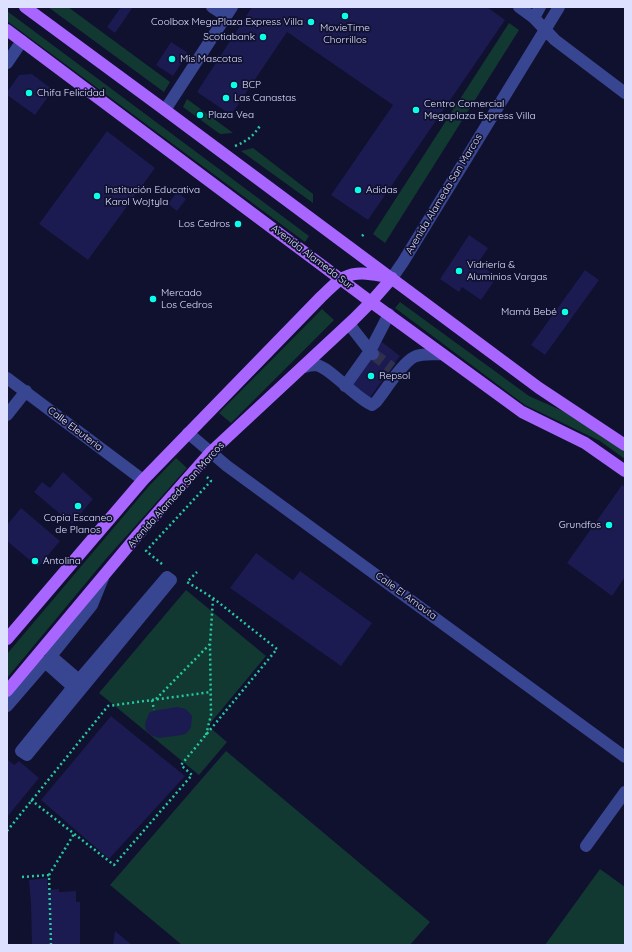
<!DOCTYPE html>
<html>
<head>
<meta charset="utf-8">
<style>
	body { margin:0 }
	#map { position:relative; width:632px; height:952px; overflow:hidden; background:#10102f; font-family:Quicksand,sans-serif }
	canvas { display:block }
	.frame { position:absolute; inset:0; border:8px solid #dee0ff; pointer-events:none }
</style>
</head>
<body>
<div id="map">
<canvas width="632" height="952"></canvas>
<div class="frame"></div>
</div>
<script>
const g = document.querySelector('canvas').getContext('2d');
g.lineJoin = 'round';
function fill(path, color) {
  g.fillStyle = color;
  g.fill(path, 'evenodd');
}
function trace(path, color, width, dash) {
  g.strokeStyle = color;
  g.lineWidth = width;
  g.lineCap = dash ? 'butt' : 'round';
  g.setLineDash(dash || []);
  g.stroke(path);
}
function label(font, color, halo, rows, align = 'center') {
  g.font = font + ' Quicksand,sans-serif';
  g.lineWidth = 3.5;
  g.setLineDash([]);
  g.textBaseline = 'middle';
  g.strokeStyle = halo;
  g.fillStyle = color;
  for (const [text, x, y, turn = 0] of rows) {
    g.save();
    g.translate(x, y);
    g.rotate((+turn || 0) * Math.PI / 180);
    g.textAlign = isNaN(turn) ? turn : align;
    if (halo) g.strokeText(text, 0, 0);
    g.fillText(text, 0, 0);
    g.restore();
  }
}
fill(new Path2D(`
	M 48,7 L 68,7 L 170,82 L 164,92 Z
	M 7,11 L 309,236 L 305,242 L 7,21 Z
	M 509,23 L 519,30 L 385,243 L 373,234 Z
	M 187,99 L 233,133 L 220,134 L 183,107 Z
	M 253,148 L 313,194 L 313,203 L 241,151 Z
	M 400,302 L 529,396 L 592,424 L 625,448 L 625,459 L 600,441 L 525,405 L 395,308 Z
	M 322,309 L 334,320 L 231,423 L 219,413 Z
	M 176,458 L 187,468 L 105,560 L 7,678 L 7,654 L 149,486 Z
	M 186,590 L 266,656 L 208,726 L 227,742 L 199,775 L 99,693 Z
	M 226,751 L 430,922 L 410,945 L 182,945 L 110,885 Z
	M 600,869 L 625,887 L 625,945 L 545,945 Z`), '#123931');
fill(new Path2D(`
	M 121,7 L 133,7 L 115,33 L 107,27 Z
	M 252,7 L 487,7 L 505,20 L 368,220 L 331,195 L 393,105 L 287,32 L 231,115 L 197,92 Z
	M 171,42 L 188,53 L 173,76 L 156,65 Z
	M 32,74 L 53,90 L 35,115 L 7,95 L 7,92 L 19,75 Z
	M 107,131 L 155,168 L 88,260 L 39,224 Z
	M 177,192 L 186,199 L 177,211 L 168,204 Z
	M 469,235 L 488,248 L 478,263 L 497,277 L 481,300 L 462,287 L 459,292 L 440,279 Z
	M 585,270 L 599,280 L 545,355 L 531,345 Z
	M 382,342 L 400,356 L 369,399 L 350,385 Z
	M 63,472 L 93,499 L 72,524 L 34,492 L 42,482 L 50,488 Z
	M 622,485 L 625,487 L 625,577 L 612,596 L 567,563 Z
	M 21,508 L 60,541 L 38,567 L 7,541 L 7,525 Z
	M 256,553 L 293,580 L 300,571 L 372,623 L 341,666 L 230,588 Z
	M 177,707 L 186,709 L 192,716 L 191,727 L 187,733 L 182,735 L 158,738 L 149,734 L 146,730 L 145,724 L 149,713 L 153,711 Z
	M 111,716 L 185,776 L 109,859 L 41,800 Z
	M 7,759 L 14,765 L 19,761 L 39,778 L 7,817 Z
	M 47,878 L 48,890 L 59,889 L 59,892 L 76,891 L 76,902 L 80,902 L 80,945 L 32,945 L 31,904 L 29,880 Z
	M 115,931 L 132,945 L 113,945 Z`), '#1b1a51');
trace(new Path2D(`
	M 373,354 L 392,368`), '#2f2f4e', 12, [12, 6]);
trace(new Path2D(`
	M 235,146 C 247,141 254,136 261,124
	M 362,236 L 364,234
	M 162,564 L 146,551 L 211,481 L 207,477
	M 156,699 L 210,644
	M 152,700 L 154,710
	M 206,735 L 211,715 L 210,644 L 213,599
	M 31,800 L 114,865 L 192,775 L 181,765 L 277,649 L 213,598 L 187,582 L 197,572
	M 7,831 L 108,706 L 211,692
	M 22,877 L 49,875
	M 51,945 L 49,875 L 74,834`), '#27c9a1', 2.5, [2, 3]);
trace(new Path2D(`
	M 212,7 L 226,16
	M 519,7 L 534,18 L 555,40 L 625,93
	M 534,18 L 540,7
	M 7,63 L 22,41
	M 165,110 L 232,7
	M 392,278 L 403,262 L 559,7
	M 349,324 L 370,351 L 373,354
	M 304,367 C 307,366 312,365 316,365 C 330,367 355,398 372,405 L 376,402 C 385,391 402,363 414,357 C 422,353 433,355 442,354
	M 7,378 L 143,480
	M 345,386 L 370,351 L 389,314
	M 7,415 L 26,391
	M 188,433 L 227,466 L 625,757
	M 7,706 L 45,662 L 73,687 L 21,751 L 27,755 L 171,580 L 167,577 L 79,680 L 51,656 L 92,605 L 103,578
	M 586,846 L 625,792`), '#384591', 12);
trace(new Path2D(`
	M 25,7 L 165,110 L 539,388 L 625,445
	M 7,30 L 371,302 L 522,412 L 585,443 L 625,471
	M 7,639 L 143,480 L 321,297 C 329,290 336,281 345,277 C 358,270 375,275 388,277
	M 7,691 L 136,537 L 210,453 L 353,320 L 371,302 L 392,278`), '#a865ff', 12);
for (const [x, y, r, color] of [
	[345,16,4,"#0affea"],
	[311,22,4,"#0affea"],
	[263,37,4,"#0affea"],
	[172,59,4,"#0affea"],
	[234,85,4,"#0affea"],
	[29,93,4,"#0affea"],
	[226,98,4,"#0affea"],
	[416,110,4,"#0affea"],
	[200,115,4,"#0affea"],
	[358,190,4,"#0affea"],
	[97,196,4,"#0affea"],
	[238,224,4,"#0affea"],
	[459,271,4,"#0affea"],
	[153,299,4,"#0affea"],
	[565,312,4,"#0affea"],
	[371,376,4,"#0affea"],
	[78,506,4,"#0affea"],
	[609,525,4,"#0affea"],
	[35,561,4,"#0affea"]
]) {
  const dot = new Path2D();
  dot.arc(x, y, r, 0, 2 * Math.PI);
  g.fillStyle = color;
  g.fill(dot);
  trace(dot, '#10102f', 1.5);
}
label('10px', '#dee0ff', '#10102f', [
	["Coolbox MegaPlaza Express Villa",303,22,"right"],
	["MovieTime",345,28,"center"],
	["Chorrillos",345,40,"center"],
	["Scotiabank",255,37,"right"],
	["Mis Mascotas",180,59],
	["BCP",242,85],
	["Chifa Felicidad",37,93],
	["Las Canastas",234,98],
	["Centro Comercial",424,104],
	["Megaplaza Express Villa",424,116],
	["Plaza Vea",208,115],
	["Institución Educativa",105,190],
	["Karol Wojtyla",105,202],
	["Adidas",366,190],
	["Los Cedros",230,224,"right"],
	["Vidriería &",467,265],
	["Aluminios Vargas",467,277],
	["Mercado",161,293],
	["Los Cedros",161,305],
	["Mamá Bebé",557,312,"right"],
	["Repsol",379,376],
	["Copia Escaneo",78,518,"center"],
	["de Planos",78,530,"center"],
	["Grundfos",601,525,"right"],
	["Antolina",43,561]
], 'left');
label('10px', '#dee0ff', '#10102f', [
	["Avenida Alameda San Marcos",444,194,-59],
	["Avenida Alameda Sur",312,257,37],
	["Calle Eleuteria",75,429,37],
	["Avenida Alameda San Marcos",176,495,-48],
	["Calle El Amauta",406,596,36]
]);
</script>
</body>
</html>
